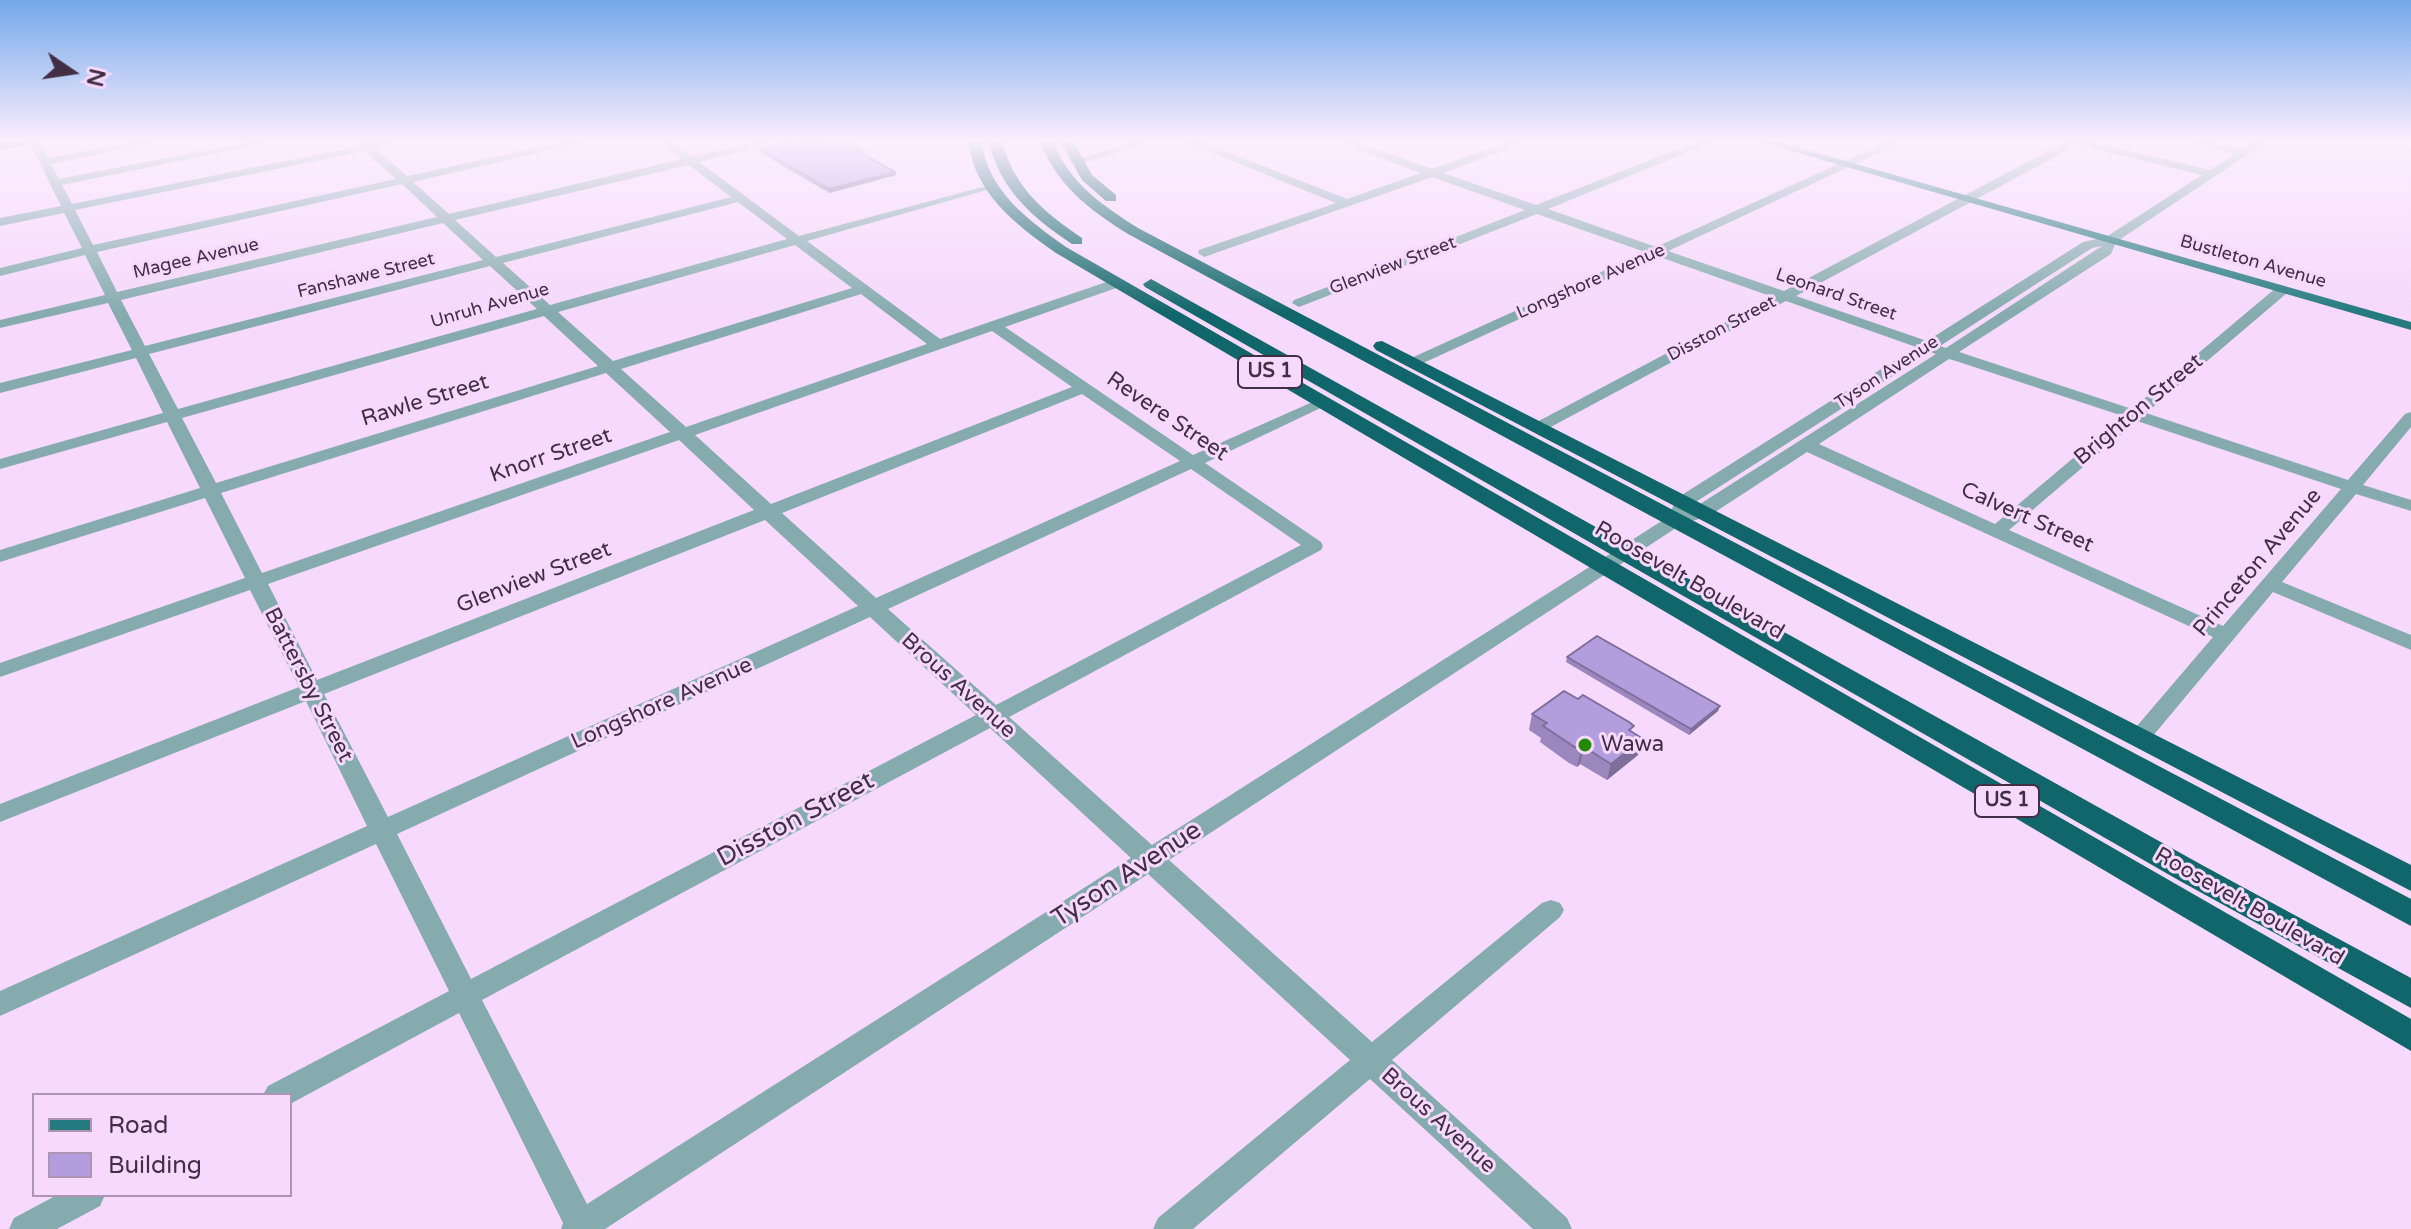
<!DOCTYPE html>
<html>
<head>
<meta charset="utf-8">
<style>
	body { margin:0 }
	#map { position:relative; width:2411px; height:1229px; overflow:hidden; background:#f6d9fc; font-family:"Varela Round",sans-serif }
	canvas { display:block }
	.legend { position:absolute; left:32px; top:1093px; width:260px; height:104px; box-sizing:border-box; background:#f6d9fc; border:2px solid #ae95b3; margin:0; padding:10px 14px; list-style:none; font-size:24px; color:#422f45 }
	.legend li { display:flex; align-items:center; gap:16px; height:40px }
	.legend b { width:40px; border:2px solid #ae95b3 }
	.north { position:absolute; left:32px; top:32px; width:80px; height:80px; -webkit-text-stroke:6px #f6d9fc; paint-order:stroke; rotate:103deg; font-size:22px; font-weight:700; line-height:32px; text-align:center; color:#422f45 }
	.north::after { content:''; display:block; margin:auto; width:28px; height:36px; background:#422f45; clip-path:polygon(50% 0,100% 100%,50% 72%,0 100%) }
</style>
</head>
<body>
<div id="map">
<canvas width="2411" height="1229"></canvas>
<ul class="legend">
<li><b style="height:10px;background:#247a7f"></b>Road</li>
<li><b style="height:22px;background:#b49ddd"></b>Building</li>
</ul>
<div class="north">N</div>
</div>
<script>
const g = document.querySelector('canvas').getContext('2d');
g.lineJoin = 'round';
function fill(path, color) {
  g.fillStyle = color;
  g.fill(path, 'evenodd');
}
function trace(path, color, width, dash) {
  g.strokeStyle = color;
  g.lineWidth = width;
  g.lineCap = dash ? 'butt' : 'round';
  g.setLineDash(dash || []);
  g.stroke(path);
}
function label(font, color, halo, rows, align = 'center') {
  g.font = font + ' "Varela Round",sans-serif';
  g.lineWidth = 6;
  g.setLineDash([]);
  g.textBaseline = 'middle';
  g.strokeStyle = halo;
  g.fillStyle = color;
  for (const [text, x, y, turn = 0] of rows) {
    g.save();
    g.translate(x, y);
    g.rotate((+turn || 0) * Math.PI / 180);
    g.textAlign = isNaN(turn) ? turn : align;
    if (halo) g.strokeText(text, 0, 0);
    g.fillText(text, 0, 0);
    g.restore();
  }
}
fill(new Path2D(`
	M 29,141 L 40,141 L 48,158 L 137,141 L 161,141 L 51,164 L 59,179 L 253,141 L 277,141 L 62,185 L 72,204 L 360,146 L 356,141 L 403,141 L 376,149 L 407,176 L 568,141 L 589,141 L 413,182 L 449,214 L 682,159 L 659,141 L 671,141 L 692,157 L 759,141 L 779,141 L 699,162 L 799,236 L 994,184 L 994,188 L 807,241 L 940,339 L 1112,280 L 1122,280 L 1122,286 L 1005,327 L 1193,455 L 1317,400 L 1329,400 L 1331,403 L 1205,463 L 1321,542 L 1323,546 L 1321,550 L 1009,717 L 1152,845 L 1668,517 L 1677,498 L 1916,347 L 1786,301 L 1545,430 L 1533,430 L 1533,424 L 1773,297 L 1657,256 L 1419,365 L 1409,365 L 1409,359 L 1645,252 L 1537,214 L 1299,307 L 1292,303 L 1294,300 L 1525,210 L 1432,177 L 1204,257 L 1198,253 L 1199,250 L 1336,203 L 1183,141 L 1199,141 L 1347,199 L 1421,173 L 1336,141 L 1352,141 L 1432,169 L 1512,141 L 1528,141 L 1443,173 L 1536,205 L 1699,141 L 1715,141 L 1548,209 L 1656,247 L 1889,141 L 1904,141 L 1668,251 L 1784,291 L 2067,141 L 2087,141 L 2210,170 L 2235,154 L 2188,141 L 2208,141 L 2243,149 L 2255,141 L 2268,141 L 2116,242 L 2111,254 L 1959,352 L 2132,409 L 2277,287 L 2287,287 L 2287,293 L 2146,413 L 2348,480 L 2405,414 L 2411,412 L 2411,427 L 2363,485 L 2411,500 L 2411,511 L 2356,494 L 2282,582 L 2411,635 L 2411,650 L 2273,592 L 2147,743 L 2131,743 L 2128,738 L 2131,733 L 2213,637 L 1807,452 L 1709,516 L 1682,524 L 1169,860 L 1372,1042 L 1542,903 L 1551,900 L 1560,903 L 1564,910 L 1560,917 L 1392,1060 L 1567,1218 L 1572,1229 L 1533,1229 L 1370,1079 L 1193,1229 L 1153,1229 L 1158,1218 L 1350,1060 L 1148,874 L 605,1229 L 561,1229 L 563,1223 L 459,1013 L 290,1104 L 290,1095 L 263,1095 L 268,1086 L 449,991 L 376,844 L 0,1016 L 0,991 L 367,826 L 306,701 L 0,822 L 0,804 L 299,687 L 250,590 L 0,677 L 0,663 L 245,578 L 205,498 L 0,562 L 0,550 L 200,488 L 167,422 L 0,469 L 0,459 L 163,413 L 136,358 L 0,393 L 0,383 L 132,350 L 108,303 L 0,328 L 0,320 L 105,295 L 85,255 L 0,276 L 0,268 L 82,248 L 64,213 L 0,226 L 0,218 L 61,206 ZM 2077,145 L 2202,175 L 2106,237 L 2083,242 L 1927,341 L 1796,296 ZM 365,151 L 396,179 L 93,245 L 75,210 ZM 689,165 L 731,197 L 496,257 L 455,220 ZM 402,184 L 437,217 L 117,292 L 97,252 ZM 738,202 L 787,239 L 550,305 L 503,263 ZM 443,223 L 483,260 L 145,346 L 121,300 ZM 795,245 L 852,288 L 613,361 L 558,312 ZM 2102,246 L 1946,348 L 1940,346 L 2092,248 ZM 490,266 L 537,309 L 178,409 L 149,354 ZM 861,294 L 927,344 L 686,427 L 621,369 ZM 544,316 L 598,366 L 216,483 L 182,418 ZM 992,331 L 1072,387 L 771,504 L 695,435 ZM 1930,352 L 1936,354 L 1689,511 L 1691,505 ZM 1949,359 L 1956,361 L 2123,416 L 1995,524 L 1819,444 ZM 606,373 L 670,432 L 262,573 L 221,493 ZM 1082,394 L 1180,461 L 876,598 L 782,513 ZM 2137,421 L 2341,489 L 2223,626 L 2009,530 ZM 679,440 L 754,510 L 317,680 L 268,584 ZM 1191,469 L 1301,545 L 996,705 L 888,609 ZM 765,520 L 858,606 L 388,817 L 324,694 ZM 870,617 L 976,715 L 471,979 L 397,834 ZM 990,728 L 1131,858 L 587,1204 L 482,1000 Z
	M 1136,141 L 1154,141 L 1076,165 L 1070,162 Z
	M 57,1195 L 105,1195 L 100,1206 L 57,1229 L 9,1229 L 14,1218 Z`), '#85abae');
fill(new Path2D(`
	M 1757,141 L 1775,141 L 2411,322 L 2411,330 Z`), '#247a7f');
fill(new Path2D(`
	M 30,141 L 29,144 L 0,150 L 0,142 Z
	M 968,141 L 981,141 C 989,192 1027,219 1066,247 L 2411,1019 L 2411,1051 L 1056,253 C 1015,224 975,194 968,141 Z
	M 989,141 L 1002,141 C 1013,187 1045,213 1082,238 L 1082,244 L 1072,244 C 1033,218 999,189 989,141 Z
	M 1040,141 L 1053,141 C 1069,183 1102,205 1138,228 L 2411,899 L 2411,926 L 1128,234 C 1090,210 1056,185 1040,141 Z
	M 1060,141 L 1073,141 L 1092,175 L 1116,195 L 1116,201 L 1106,201 L 1082,180 Z
	M 1151,279 L 2202,865 L 2411,978 L 2411,1008 L 2180,881 L 1145,287 L 1143,284 Z
	M 1382,341 L 2411,865 L 2411,891 L 1376,350 L 1373,346 L 1376,342 Z`), '#10666a');
fill(new Path2D(`
	M 807,144 L 866,154 L 864,155 L 895,172 L 896,175 L 829,193 L 761,153 L 760,149 Z
	M 1567,657 L 1718,711 L 1689,735 L 1566,662 Z
	M 1532,714 L 1633,733 L 1638,755 L 1607,780 L 1580,764 L 1577,767 L 1569,763 L 1540,742 L 1541,738 L 1529,730 Z`), '#9b87be');
fill(new Path2D(`
	M 895,172 L 896,175 L 829,193 L 829,189 Z
	M 1720,706 L 1718,711 L 1689,735 L 1691,729 Z
	M 1643,739 L 1638,755 L 1607,780 L 1611,764 Z
	M 1584,747 L 1580,764 L 1577,767 L 1581,750 Z`), '#7e6e9b');
const building = new Path2D(`
	M 793,141 L 802,141 L 807,144 L 820,141 L 847,141 L 865,151 L 859,152 L 895,172 L 829,189 L 760,149 Z
	M 1597,636 L 1720,706 L 1691,729 L 1567,657 Z
	M 1564,691 L 1578,699 L 1583,695 L 1629,722 L 1634,726 L 1629,730 L 1643,739 L 1611,764 L 1584,747 L 1581,750 L 1573,746 L 1543,726 L 1547,723 L 1532,714 Z`);
fill(building, '#b49ddd');
trace(building, '#7e6e9b', 2);
const sky = g.createLinearGradient(0, 0, 0, 313);
sky.addColorStop(0, '#74a8ea');
sky.addColorStop(0.45, '#fbeefe');
sky.addColorStop(1, '#fbeefe00');
g.fillStyle = sky;
g.fillRect(0, 0, 2411, 313);
for (const [x, y, r, color] of [
	[1585,745,8,"#218a02"]
]) {
  const dot = new Path2D();
  dot.arc(x, y, r, 0, 2 * Math.PI);
  g.fillStyle = color;
  g.fill(dot);
  trace(dot, '#f6d9fc', 3);
}
label('18px', '#422f45', '#f6d9fc', [
	["Magee Avenue",196,259,-13],
	["Bustleton Avenue",2253,262,16],
	["Glenview Street",1393,266,-21],
	["Fanshawe Street",366,276,-14],
	["Longshore Avenue",1591,282,-24],
	["Leonard Street",1836,295,19],
	["Unruh Avenue",490,306,-16],
	["Disston Street",1722,329,-28],
	["Tyson Avenue",1887,373,-33]
]);
for (const [x, y, w] of [
	[1270,372,64],
	[2007,801,64]
]) {
  const box = new Path2D();
  box.roundRect(x - w / 2, y - 16, w, 32, 6);
  g.fillStyle = '#f6d9fc';
  g.fill(box);
  trace(box, '#422f45', 2);
}
label('bold 20px', '#422f45', null, [
	["US 1",1270,372],
	["US 1",2007,801]
]);
label('22px', '#422f45', '#f6d9fc', [
	["Rawle Street",425,401,-17],
	["Brighton Street",2139,410,-40],
	["Revere Street",1167,417,34],
	["Knorr Street",551,456,-19],
	["Calvert Street",2027,518,24],
	["Princeton Avenue",2258,563,-50],
	["Glenview Street",534,578,-21],
	["Roosevelt Boulevard",1689,581,30],
	["Battersby Street",308,685,63],
	["Brous Avenue",958,686,42],
	["Longshore Avenue",662,704,-24],
	["Roosevelt Boulevard",2249,907,30],
	["Brous Avenue",1438,1121,42]
]);
label('22px', '#422f45', '#f6d9fc', [
	["Wawa",1601,745]
], 'left');
label('26px', '#422f45', '#f6d9fc', [
	["Disston Street",796,820,-28],
	["Tyson Avenue",1127,875,-33]
]);
</script>
</body>
</html>
